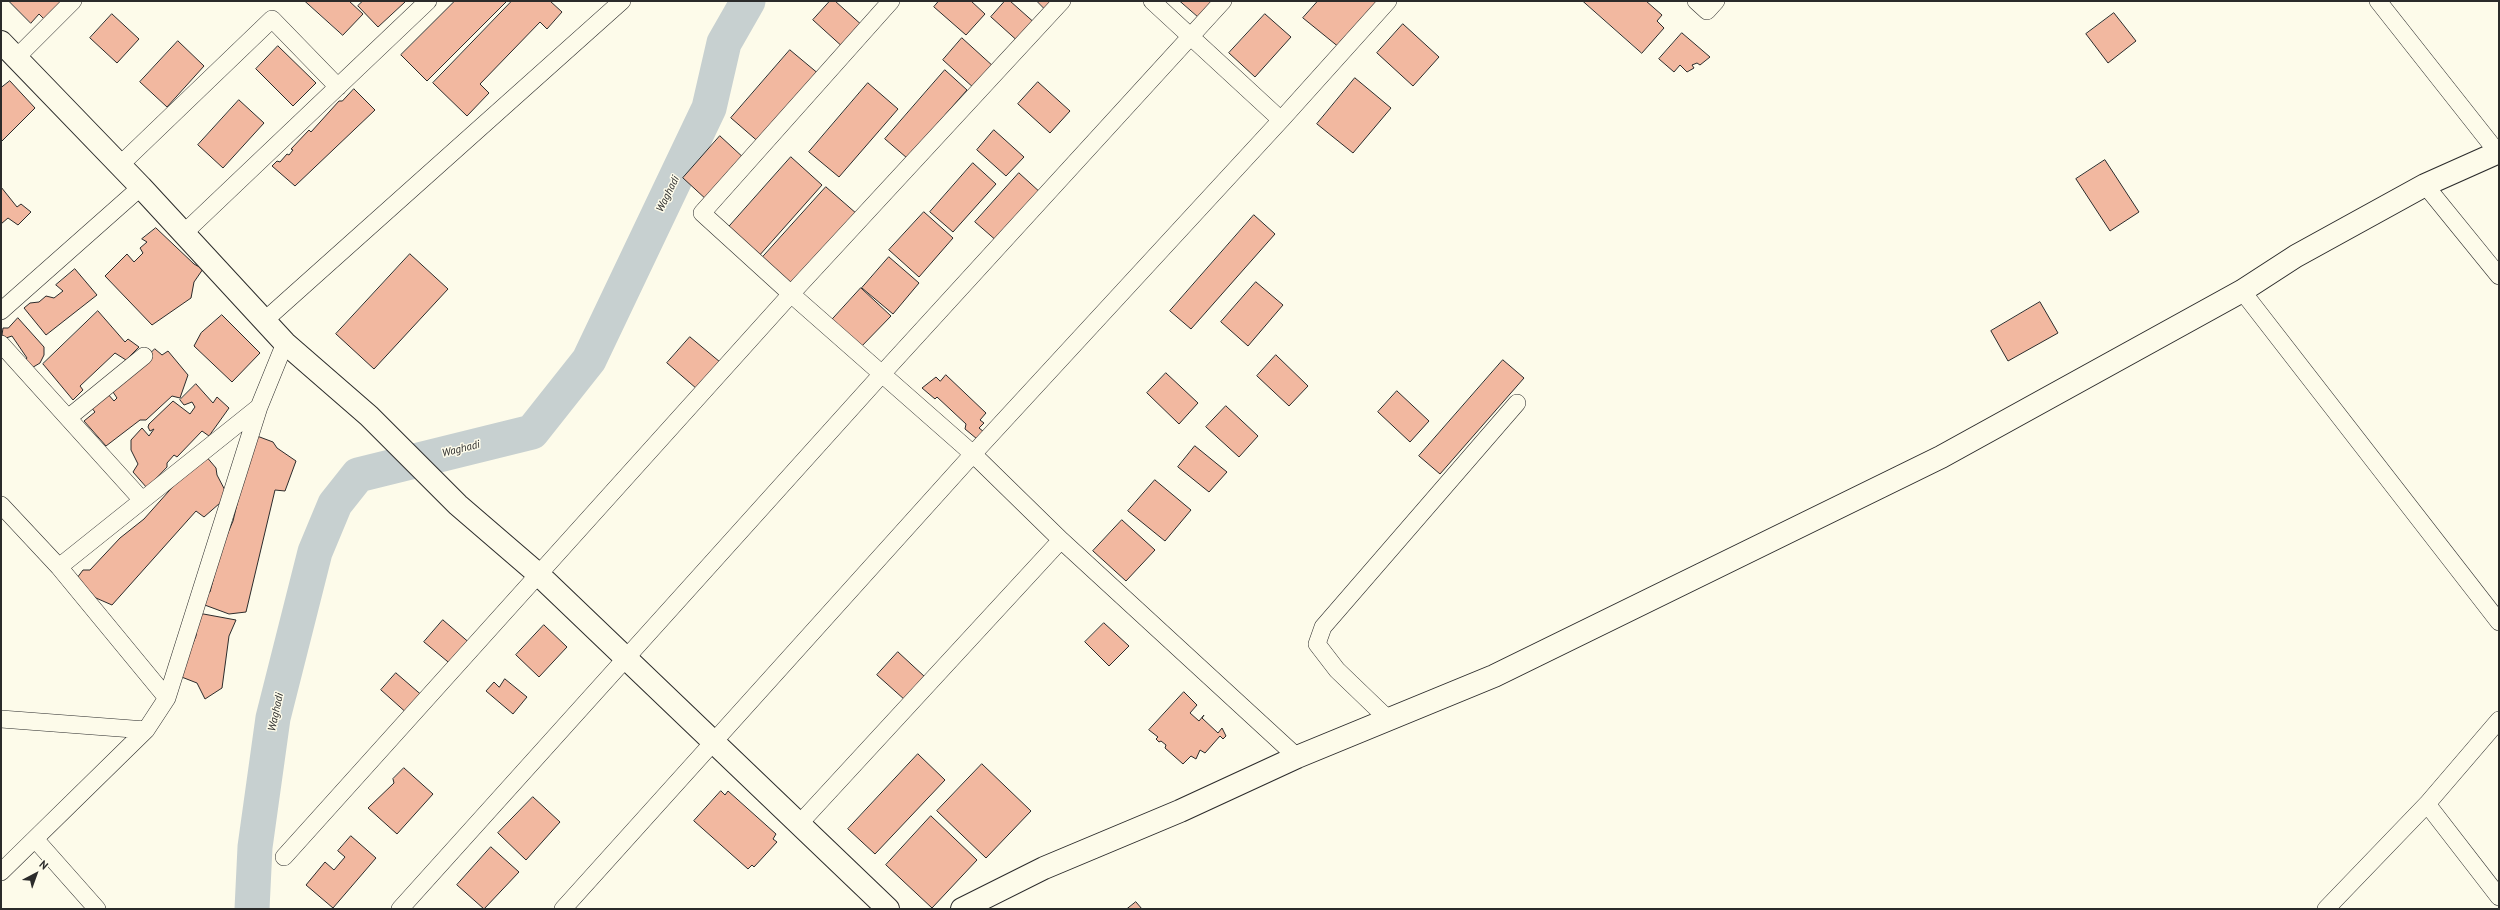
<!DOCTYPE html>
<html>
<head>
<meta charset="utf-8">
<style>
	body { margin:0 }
	#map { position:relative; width:2500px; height:910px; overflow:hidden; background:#fdfbea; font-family:"PT Sans",sans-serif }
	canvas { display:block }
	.frame { position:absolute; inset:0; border:2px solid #2b2b2b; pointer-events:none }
	.north { position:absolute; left:16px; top:854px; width:40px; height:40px; -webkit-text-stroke:3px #fdfbea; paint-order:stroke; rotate:41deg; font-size:11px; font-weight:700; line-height:16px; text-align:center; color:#2b2b2b }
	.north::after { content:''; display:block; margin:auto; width:14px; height:18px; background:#2b2b2b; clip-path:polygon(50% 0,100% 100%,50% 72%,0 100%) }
</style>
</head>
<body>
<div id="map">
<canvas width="2500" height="910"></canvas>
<div class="frame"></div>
<div class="north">N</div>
</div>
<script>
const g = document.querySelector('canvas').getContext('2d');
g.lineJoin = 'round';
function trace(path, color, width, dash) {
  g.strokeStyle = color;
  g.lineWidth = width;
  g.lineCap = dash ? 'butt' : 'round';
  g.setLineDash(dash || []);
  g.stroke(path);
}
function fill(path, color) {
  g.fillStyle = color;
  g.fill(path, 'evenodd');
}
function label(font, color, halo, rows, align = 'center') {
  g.font = font + ' "PT Sans",sans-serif';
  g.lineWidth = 3;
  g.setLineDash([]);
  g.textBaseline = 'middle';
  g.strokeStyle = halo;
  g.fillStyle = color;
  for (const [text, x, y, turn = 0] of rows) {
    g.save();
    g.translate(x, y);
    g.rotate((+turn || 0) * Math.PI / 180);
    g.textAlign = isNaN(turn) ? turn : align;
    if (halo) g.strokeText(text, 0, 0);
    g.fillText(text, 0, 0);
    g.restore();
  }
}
trace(new Path2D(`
	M 252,909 L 255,847 L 273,718 L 315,552 L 335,504 L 358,475 L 532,432 L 589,360 L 709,108 L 724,43 L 748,1`), '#c7d0d0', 35);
const building = new Path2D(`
	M 9,1 L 69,1 L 47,22 L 39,14 L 31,23 Z
	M 305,1 L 349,1 L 363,14 L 343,35 Z
	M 363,1 L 404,1 L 405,2 L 378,27 L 358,6 Z
	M 455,1 L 507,1 L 427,81 L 401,55 Z
	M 512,1 L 550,1 L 562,12 L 547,29 L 540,22 L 480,84 L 489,93 L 467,116 L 433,83 Z
	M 830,1 L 835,1 L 864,27 L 845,49 L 813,20 Z
	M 939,1 L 971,1 L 985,14 L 966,35 L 934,7 Z
	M 1005,1 L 1010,1 L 1037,25 L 1021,44 L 991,17 Z
	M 1037,1 L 1054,1 L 1046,10 Z
	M 1180,1 L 1219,1 L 1202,20 Z
	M 1318,1 L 1376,1 L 1377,2 L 1340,48 L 1303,18 Z
	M 1583,1 L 1646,1 L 1662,15 L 1657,21 L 1664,28 L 1642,53 Z
	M 2114,13 L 2136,41 L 2108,63 L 2086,34 Z
	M 112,14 L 139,39 L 117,63 L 90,38 Z
	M 1265,14 L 1291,37 L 1255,77 L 1229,53 Z
	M 1403,24 L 1439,57 L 1413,86 L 1377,53 Z
	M 1682,33 L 1710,57 L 1700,65 L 1697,63 L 1692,65 L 1694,68 L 1687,72 L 1680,65 L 1674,72 L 1659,59 Z
	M 962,38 L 994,67 L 975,89 L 943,60 Z
	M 178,41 L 204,66 L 167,107 L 140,82 Z
	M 278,46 L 316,83 L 293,106 L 256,69 Z
	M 790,50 L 820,75 L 761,144 L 731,118 Z
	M 945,70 L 967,90 L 907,158 L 885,139 Z
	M 1355,78 L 1391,108 L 1353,153 L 1317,124 Z
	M 10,81 L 35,108 L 1,142 L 1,88 Z
	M 1038,82 L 1070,111 L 1050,133 L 1018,104 Z
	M 868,83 L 898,109 L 839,177 L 809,152 Z
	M 354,89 L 375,110 L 295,186 L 272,166 L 277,161 L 280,162 L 287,154 L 289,155 L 293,150 L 291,149 L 309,130 L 311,132 L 339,101 L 342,101 Z
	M 239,100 L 264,123 L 223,168 L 198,145 Z
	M 994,130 L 1024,157 L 1006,176 L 977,150 Z
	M 720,136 L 746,160 L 708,201 L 683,178 Z
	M 791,157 L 822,185 L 758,257 L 727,229 Z
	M 2105,160 L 2139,212 L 2110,231 L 2076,179 Z
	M 973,163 L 996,184 L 953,232 L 930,212 Z
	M 1019,173 L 1042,194 L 998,242 L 975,222 Z
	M 1,187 L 17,207 L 21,204 L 31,212 L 18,225 L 8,218 L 1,224 Z
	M 826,187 L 857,214 L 793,287 L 761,259 Z
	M 924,212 L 953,238 L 919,277 L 889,250 Z
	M 1254,215 L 1275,234 L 1191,329 L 1170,311 Z
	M 156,228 L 194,264 L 203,269 L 194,282 L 191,298 L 152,325 L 105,276 L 127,254 L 134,262 L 143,253 L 140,248 L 147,242 L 142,239 Z
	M 410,254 L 448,289 L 374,369 L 336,334 Z
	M 889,257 L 919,283 L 893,314 L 862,288 Z
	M 75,269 L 97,295 L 46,335 L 24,308 L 30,303 L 39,302 L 46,296 L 54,298 L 63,291 L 56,285 Z
	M 1256,282 L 1283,305 L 1248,346 L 1221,322 Z
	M 861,288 L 891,316 L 859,349 L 830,322 Z
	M 2040,302 L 2058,333 L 2008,361 L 1991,331 Z
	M 98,311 L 125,342 L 128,339 L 139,347 L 126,360 L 115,353 L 80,386 L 83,390 L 73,400 L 43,364 Z
	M 222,315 L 260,353 L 232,382 L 194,346 L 201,333 Z
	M 18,318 L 44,347 L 44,355 L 40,363 L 30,369 L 23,363 L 27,358 L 12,336 L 6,338 L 2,335 L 3,328 L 8,328 Z
	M 690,337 L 720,362 L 697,389 L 667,363 Z
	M 155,349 L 162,355 L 168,351 L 188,375 L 180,398 L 172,396 L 146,420 L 140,420 L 106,446 L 84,421 L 95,412 L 90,406 L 107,393 L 114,401 L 117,398 L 113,392 Z
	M 1276,355 L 1308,386 L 1289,406 L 1257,376 Z
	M 1503,360 L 1524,378 L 1440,474 L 1419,456 Z
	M 1166,373 L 1198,403 L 1179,424 L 1147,393 Z
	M 946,375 L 986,413 L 980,420 L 984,423 L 979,428 L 984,432 L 977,439 L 965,429 L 966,424 L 937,397 L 935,399 L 922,388 L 936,377 L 940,381 Z
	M 196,384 L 213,403 L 217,397 L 229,408 L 209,436 L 202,431 L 177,457 L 174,455 L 167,463 L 167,467 L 147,488 L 133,472 L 138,464 L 131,450 L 131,440 L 142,428 L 149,436 L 154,429 L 150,431 L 148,427 L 149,424 L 173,401 L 190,414 L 195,407 L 192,402 L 184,405 L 180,400 Z
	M 1397,391 L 1429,421 L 1410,442 L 1378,412 Z
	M 1226,406 L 1258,436 L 1239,457 L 1206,427 Z
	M 257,436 L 273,442 L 277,448 L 296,461 L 285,491 L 275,490 L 246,612 L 229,614 L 202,604 L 204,595 L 210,592 L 221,549 L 233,521 L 250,450 Z
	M 1195,446 L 1227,472 L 1209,492 L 1178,467 Z
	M 205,455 L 216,468 L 217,475 L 228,496 L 204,517 L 196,511 L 112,605 L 96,598 L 77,578 L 83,570 L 90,570 L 120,538 L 144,519 L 193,464 Z
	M 1155,480 L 1191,510 L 1165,541 L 1128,511 Z
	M 1122,520 L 1155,550 L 1126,581 L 1093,551 Z
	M 198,613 L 236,620 L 229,636 L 222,688 L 205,699 L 197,683 L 179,676 L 196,636 Z
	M 443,620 L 472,645 L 453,666 L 424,642 Z
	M 1104,623 L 1129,646 L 1109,666 L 1085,642 Z
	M 544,625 L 567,647 L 539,677 L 516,655 Z
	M 898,652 L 925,677 L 905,700 L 877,675 Z
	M 396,673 L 425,698 L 409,715 L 381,690 Z
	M 505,679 L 527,697 L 513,714 L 486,691 L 494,682 L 499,687 Z
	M 1184,692 L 1197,705 L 1190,713 L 1199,721 L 1204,715 L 1202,718 L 1218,733 L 1222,728 L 1226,736 L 1223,739 L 1220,736 L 1205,753 L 1200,750 L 1196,759 L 1191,756 L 1183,764 L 1165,748 L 1166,745 L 1161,741 L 1159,742 L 1156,739 L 1158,737 L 1149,730 Z
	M 918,754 L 945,780 L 875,854 L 848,829 Z
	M 982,764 L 1031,811 L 986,858 L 937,811 Z
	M 404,768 L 433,794 L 397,834 L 368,808 L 394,783 L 393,779 Z
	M 721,791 L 725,795 L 728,791 L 776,834 L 773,839 L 777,842 L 754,867 L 752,865 L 748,869 L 694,821 Z
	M 533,797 L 560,822 L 526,860 L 498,833 Z
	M 931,816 L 977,860 L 932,908 L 886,865 Z
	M 351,836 L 376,858 L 333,908 L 306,885 L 325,862 L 334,870 L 345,857 L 338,851 Z
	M 491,847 L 519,872 L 484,909 L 457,885 Z
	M 1136,902 L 1142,909 L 1127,909 Z`);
fill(building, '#f2b8a0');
trace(building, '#2b2b2b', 1);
const street = new Path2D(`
	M 891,1 L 702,213 L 791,294 L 1062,1
	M 1152,1 L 1281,120 L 1388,1
	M 1696,1 L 1707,11 L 1716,1
	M 2378,1 L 2498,153
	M 16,58 L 73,1
	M 120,165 L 272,19 L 338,87
	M 2425,185 L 2499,276
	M 184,233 L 428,1
	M 2242,291 L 2499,622
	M 1,311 L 141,187
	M 264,321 L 622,1
	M 1,344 L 142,500
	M 68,418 L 144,356
	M 1,505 L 59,567 L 167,698
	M 1061,540 L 1297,757
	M 59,567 L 259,407
	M 1,719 L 146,730
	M 1389,720 L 1337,670 L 1317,644 L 1323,627 L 1517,403
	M 2427,804 L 2499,897
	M 800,823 L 1061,540 L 973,454 L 1281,120
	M 35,839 L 97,909
	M 284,857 L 791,294 L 973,454 L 563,909
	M 1,872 L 146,730 L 167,698 L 259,407 L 285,343
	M 400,909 L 881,375 L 1223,1
	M 2326,909 L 2427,804 L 2499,720`);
const secondary = new Path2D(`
	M 1,42 L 141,187 L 285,343 L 369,416 L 458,505 L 537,573 L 888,909
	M 962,909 L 1044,868 L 1180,811 L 1297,757 L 1494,676 L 1941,457 L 2242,291 L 2296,256 L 2425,185 L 2499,152`);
trace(street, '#2b2b2b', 18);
trace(secondary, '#2b2b2b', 24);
trace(street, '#fdfbea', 17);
trace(secondary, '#fdfbea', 22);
label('italic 11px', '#2b2b2b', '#fdfbea', [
	["Waghadi",668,194,-64],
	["Waghadi",461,449,-14],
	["Waghadi",276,712,-78]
]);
</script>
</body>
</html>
